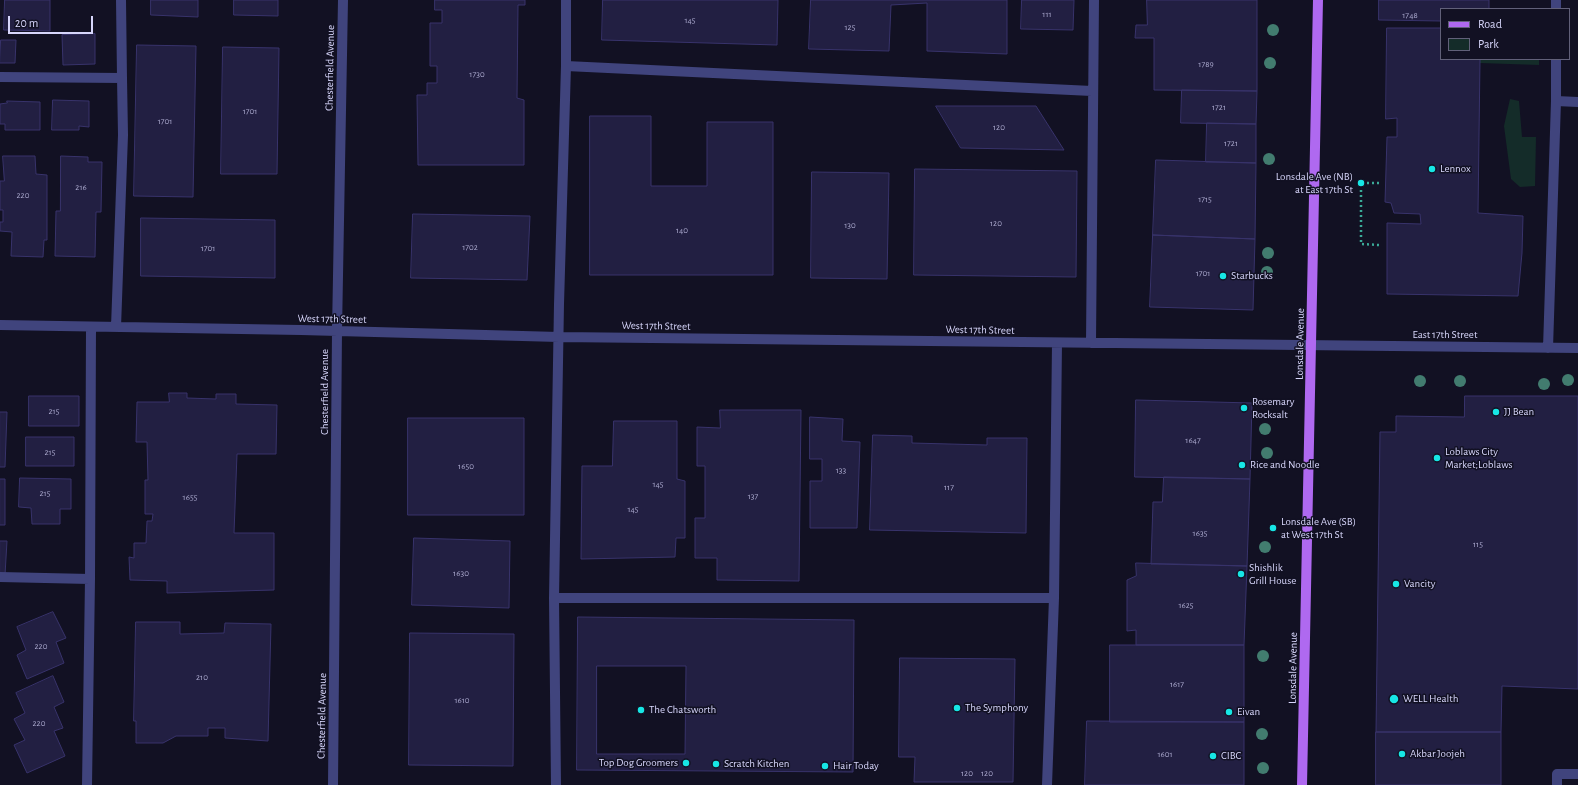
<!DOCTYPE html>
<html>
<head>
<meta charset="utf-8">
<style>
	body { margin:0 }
	#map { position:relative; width:1578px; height:785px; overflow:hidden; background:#121123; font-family:"Alegreya Sans",sans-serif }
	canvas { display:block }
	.legend { position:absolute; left:1440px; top:8px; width:130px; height:52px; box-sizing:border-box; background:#121123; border:1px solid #616079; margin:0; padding:5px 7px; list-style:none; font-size:12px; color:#d7d6fb }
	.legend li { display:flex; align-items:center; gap:8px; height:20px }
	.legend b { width:20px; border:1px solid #616079 }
	.scale { position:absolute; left:8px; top:16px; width:85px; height:18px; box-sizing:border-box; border:2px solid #d7d6fb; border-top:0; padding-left:5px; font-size:12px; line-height:14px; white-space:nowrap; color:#d7d6fb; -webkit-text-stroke:3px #121123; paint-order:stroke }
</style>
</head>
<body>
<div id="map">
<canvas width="1578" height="785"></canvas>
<ul class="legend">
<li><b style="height:5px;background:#af69f0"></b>Road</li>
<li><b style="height:11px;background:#142c29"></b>Park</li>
</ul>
<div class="scale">20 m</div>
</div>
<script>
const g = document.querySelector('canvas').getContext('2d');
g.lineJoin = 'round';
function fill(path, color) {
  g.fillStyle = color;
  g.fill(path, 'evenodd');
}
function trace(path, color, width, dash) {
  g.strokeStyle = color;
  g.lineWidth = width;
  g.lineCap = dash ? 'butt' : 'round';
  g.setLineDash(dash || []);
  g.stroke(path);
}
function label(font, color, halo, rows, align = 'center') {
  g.font = font + ' "Alegreya Sans",sans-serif';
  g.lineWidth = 3;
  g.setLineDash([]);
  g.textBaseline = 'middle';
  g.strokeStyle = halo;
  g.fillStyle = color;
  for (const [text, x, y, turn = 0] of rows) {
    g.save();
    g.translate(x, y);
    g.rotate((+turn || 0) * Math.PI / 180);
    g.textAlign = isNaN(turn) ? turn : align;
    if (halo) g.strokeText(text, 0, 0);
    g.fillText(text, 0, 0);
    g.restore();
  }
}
fill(new Path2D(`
	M 1480,59 L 1539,59 L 1539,65 L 1480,63 Z
	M 1510,99 L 1519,101 L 1522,137 L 1536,137 L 1535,186 L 1520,187 L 1511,179 L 1504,126 Z`), '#142c29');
const building = new Path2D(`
	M 5,0 L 50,0 L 50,31 L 4,30 Z
	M 151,0 L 198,0 L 198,17 L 151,15 Z
	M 234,0 L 278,0 L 278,16 L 234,15 Z
	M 435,0 L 525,0 L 525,5 L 518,5 L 517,98 L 524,100 L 524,165 L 418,165 L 417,95 L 427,95 L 427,83 L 437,83 L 437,66 L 430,66 L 430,23 L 442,23 L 442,10 L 435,10 Z
	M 603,0 L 778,0 L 777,45 L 602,40 Z
	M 811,0 L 1007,0 L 1007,54 L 927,51 L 927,3 L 891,5 L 889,51 L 809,49 Z
	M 1022,0 L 1074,0 L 1073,30 L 1021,29 Z
	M 1147,0 L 1257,0 L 1257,91 L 1154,90 L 1154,38 L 1135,38 L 1136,25 L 1147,25 Z
	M 1379,0 L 1489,0 L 1489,9 L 1441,9 L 1441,21 L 1379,20 Z
	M 1387,28 L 1441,28 L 1441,59 L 1480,59 L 1478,213 L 1523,216 L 1522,253 L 1518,296 L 1387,294 L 1387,223 L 1421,224 L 1420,214 L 1394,213 L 1391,203 L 1385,202 L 1387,137 L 1397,137 L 1397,118 L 1386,119 Z
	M 95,34 L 95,64 L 63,65 L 62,35 Z
	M 1,40 L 16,40 L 15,63 L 0,63 Z
	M 137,45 L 196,46 L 193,197 L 134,196 Z
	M 223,47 L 279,48 L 277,174 L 221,174 Z
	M 1182,90 L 1257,91 L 1256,124 L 1181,123 Z
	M 53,100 L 89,101 L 89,127 L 79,126 L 79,130 L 52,130 Z
	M 7,101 L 40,102 L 40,130 L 5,130 L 5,124 L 0,124 L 0,104 L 7,103 Z
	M 936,106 L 1036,106 L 1064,150 L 961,148 Z
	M 590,116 L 651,116 L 651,186 L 707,186 L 707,122 L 773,122 L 773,275 L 590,275 Z
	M 1207,123 L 1256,124 L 1256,163 L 1206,162 Z
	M 3,156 L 35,156 L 36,174 L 47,175 L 47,240 L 44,240 L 43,257 L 11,256 L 12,232 L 0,231 L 0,222 L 3,222 L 3,210 L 0,210 L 0,181 L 4,181 Z
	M 61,156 L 88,157 L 88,162 L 102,162 L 101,212 L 96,212 L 95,257 L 55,256 L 56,211 L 60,211 Z
	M 1156,160 L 1256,163 L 1255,239 L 1153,235 Z
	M 915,169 L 1077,171 L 1076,277 L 914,275 Z
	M 812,172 L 889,173 L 887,279 L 811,278 Z
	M 413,214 L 530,216 L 527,280 L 411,278 Z
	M 141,218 L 275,220 L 275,278 L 141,276 Z
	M 1153,235 L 1255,239 L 1253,310 L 1150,307 Z
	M 169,393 L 187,393 L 187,398 L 216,399 L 216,394 L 236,394 L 236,404 L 277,405 L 276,454 L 237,454 L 234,533 L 274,533 L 274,590 L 167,593 L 167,581 L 130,580 L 129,557 L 134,558 L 134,543 L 146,543 L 147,521 L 152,521 L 153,514 L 145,514 L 145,480 L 148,480 L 147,442 L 136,442 L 137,402 L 169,402 Z
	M 29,396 L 79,396 L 79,426 L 29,426 Z
	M 1465,396 L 1578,396 L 1578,689 L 1502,686 L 1501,732 L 1376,732 L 1380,432 L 1396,432 L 1396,416 L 1464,417 Z
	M 1136,400 L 1252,403 L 1250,479 L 1135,477 Z
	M 720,410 L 801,410 L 799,581 L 717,580 L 717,558 L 695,558 L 695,518 L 705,518 L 705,466 L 697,466 L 697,427 L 720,428 Z
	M 0,412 L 7,412 L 5,467 L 0,467 Z
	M 810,417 L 843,419 L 842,441 L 860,442 L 857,528 L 810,528 L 810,481 L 822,481 L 822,459 L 810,459 Z
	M 408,418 L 524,418 L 524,515 L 408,515 Z
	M 614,421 L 677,421 L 677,479 L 685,481 L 685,538 L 676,538 L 675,557 L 581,559 L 582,466 L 612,466 Z
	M 873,435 L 912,436 L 912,443 L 987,445 L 987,438 L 1027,438 L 1026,533 L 870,530 Z
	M 26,437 L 74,437 L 74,466 L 26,466 Z
	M 1164,477 L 1250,479 L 1247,566 L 1151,564 L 1153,502 L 1162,502 Z
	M 20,478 L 71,479 L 71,509 L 60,509 L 60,524 L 32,524 L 31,508 L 19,507 Z
	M 0,479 L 5,479 L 5,525 L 0,525 Z
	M 414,538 L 510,541 L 509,608 L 412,605 Z
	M 0,541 L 7,541 L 5,575 L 0,575 Z
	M 1136,563 L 1247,566 L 1244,645 L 1136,645 L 1136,630 L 1127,631 L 1127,580 L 1136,576 Z
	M 53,612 L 66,638 L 56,642 L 64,663 L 27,679 L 17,655 L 26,650 L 17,627 Z
	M 578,617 L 854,620 L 853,772 L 577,770 Z
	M 136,622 L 180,622 L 180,634 L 224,633 L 225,623 L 271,624 L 268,741 L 225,738 L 225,728 L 208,728 L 208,736 L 176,736 L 163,743 L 136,743 L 136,721 L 134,721 Z
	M 410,633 L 514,634 L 513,766 L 409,765 Z
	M 1110,645 L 1244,645 L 1244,722 L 1110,722 Z
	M 900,658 L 1015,659 L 1013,782 L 914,782 L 915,757 L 899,757 Z
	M 597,666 L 686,666 L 685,754 L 597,754 Z
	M 53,676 L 64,702 L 54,707 L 63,728 L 54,731 L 65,756 L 27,773 L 14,745 L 25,740 L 14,719 L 25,713 L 16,693 Z
	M 1087,721 L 1244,722 L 1244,785 L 1085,785 Z
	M 1376,732 L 1501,732 L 1501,785 L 1376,785 Z`);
fill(building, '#221f42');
trace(building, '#38336b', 1);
trace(new Path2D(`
	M 1379,183 L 1361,183 L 1361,244 L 1379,245`), '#3baa98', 2.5, [2, 3]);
trace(new Path2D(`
	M 121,0 L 122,78
	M 1556,9 L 1556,0
	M 566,66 L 566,0
	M 0,77 L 122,78 L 123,135 L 116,327
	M 1556,101 L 1556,59
	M 0,325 L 301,330 L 559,337 L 1578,348
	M 1091,343 L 1094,0
	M 1548,348 L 1556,101 L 1578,102
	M 0,577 L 90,579
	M 554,598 L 1054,598
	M 87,785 L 90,579 L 91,327
	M 333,785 L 337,331 L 343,0
	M 556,785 L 554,598 L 559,304 L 566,66 L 1092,91
	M 1047,785 L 1054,598 L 1057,343
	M 1557,785 L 1557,774 L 1578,774`), '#40447d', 10);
trace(new Path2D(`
	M 1302,785 L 1318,0`), '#af69f0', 10);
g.fillStyle = '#427c6f';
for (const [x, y] of [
	[1273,30],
	[1270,63],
	[1269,159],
	[1268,253],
	[1267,272],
	[1568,380],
	[1420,381],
	[1460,381],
	[1544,384],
	[1265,429],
	[1267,453],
	[1265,547],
	[1263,656],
	[1262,734],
	[1263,768]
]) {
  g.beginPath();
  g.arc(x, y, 6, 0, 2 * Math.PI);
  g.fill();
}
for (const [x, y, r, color] of [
	[1432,169,4,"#17e6e5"],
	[1361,183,4,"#17e6e5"],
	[1223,276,4,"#17e6e5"],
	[1244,408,4,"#17e6e5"],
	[1496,412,4,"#17e6e5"],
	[1437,458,4,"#17e6e5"],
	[1242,465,4,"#17e6e5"],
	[1273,528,4,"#17e6e5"],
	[1241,574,4,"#17e6e5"],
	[1396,584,4,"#17e6e5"],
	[1394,699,5,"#17e6e5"],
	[957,708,4,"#17e6e5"],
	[641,710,4,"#17e6e5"],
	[1229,712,4,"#17e6e5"],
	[1402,754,4,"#17e6e5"],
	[1213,756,4,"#17e6e5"],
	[686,763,4,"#17e6e5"],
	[716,764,4,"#17e6e5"],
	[825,766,4,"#17e6e5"]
]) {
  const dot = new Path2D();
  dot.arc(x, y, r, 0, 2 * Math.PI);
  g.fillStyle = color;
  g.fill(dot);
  trace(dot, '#121123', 1.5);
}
label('9px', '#aaa8cd', null, [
	["111",1047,14],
	["1748",1410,15],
	["145",690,20],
	["125",850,27],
	["1789",1206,64],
	["1730",477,74],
	["1721",1219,107],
	["1701",250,111],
	["1701",165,121],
	["120",999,127],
	["1721",1231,143],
	["216",81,187],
	["220",23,195],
	["1715",1205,199],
	["120",996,223],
	["130",850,225],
	["140",682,230],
	["1702",470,247],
	["1701",208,248],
	["1701",1203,273],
	["215",54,411],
	["1647",1193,440],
	["215",50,452],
	["1650",466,466],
	["133",841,470],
	["145",658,484],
	["117",949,487],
	["215",45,493],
	["137",753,496],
	["1655",190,497],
	["145",633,509],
	["1635",1200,533],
	["115",1478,544],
	["1630",461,573],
	["1625",1186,605],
	["220",41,646],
	["210",202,677],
	["1617",1177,684],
	["1610",462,700],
	["220",39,723],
	["1601",1165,754],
	["120",967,773],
	["120",987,773]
]);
label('11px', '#d7d6fb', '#121123', [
	["Chesterfield Avenue",330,68,-89],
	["West 17th Street",332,319,1],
	["West 17th Street",656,326,1],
	["West 17th Street",980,330,1],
	["East 17th Street",1445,335],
	["Lonsdale Avenue",1300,344,-89],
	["Chesterfield Avenue",325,392,-90],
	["Lonsdale Avenue",1293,668,-89],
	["Chesterfield Avenue",322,716,-89]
]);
label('11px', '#d7d6fb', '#121123', [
	["Lennox",1440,169],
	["Lonsdale Ave (NB)",1353,177,"right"],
	["at East 17th St",1353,190,"right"],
	["Starbucks",1231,276],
	["Rosemary",1252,402],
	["Rocksalt",1252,415],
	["JJ Bean",1504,412],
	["Loblaws City",1445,452],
	["Market;Loblaws",1445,465],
	["Rice and Noodle",1250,465],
	["Lonsdale Ave (SB)",1281,522],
	["at West 17th St",1281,535],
	["Shishlik",1249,568],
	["Grill House",1249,581],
	["Vancity",1404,584],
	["WELL Health",1403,699],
	["The Symphony",965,708],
	["The Chatsworth",649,710],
	["Eivan",1237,712],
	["Akbar Joojeh",1410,754],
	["CIBC",1221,756],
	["Top Dog Groomers",678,763,"right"],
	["Scratch Kitchen",724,764],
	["Hair Today",833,766]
], 'left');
</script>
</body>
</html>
